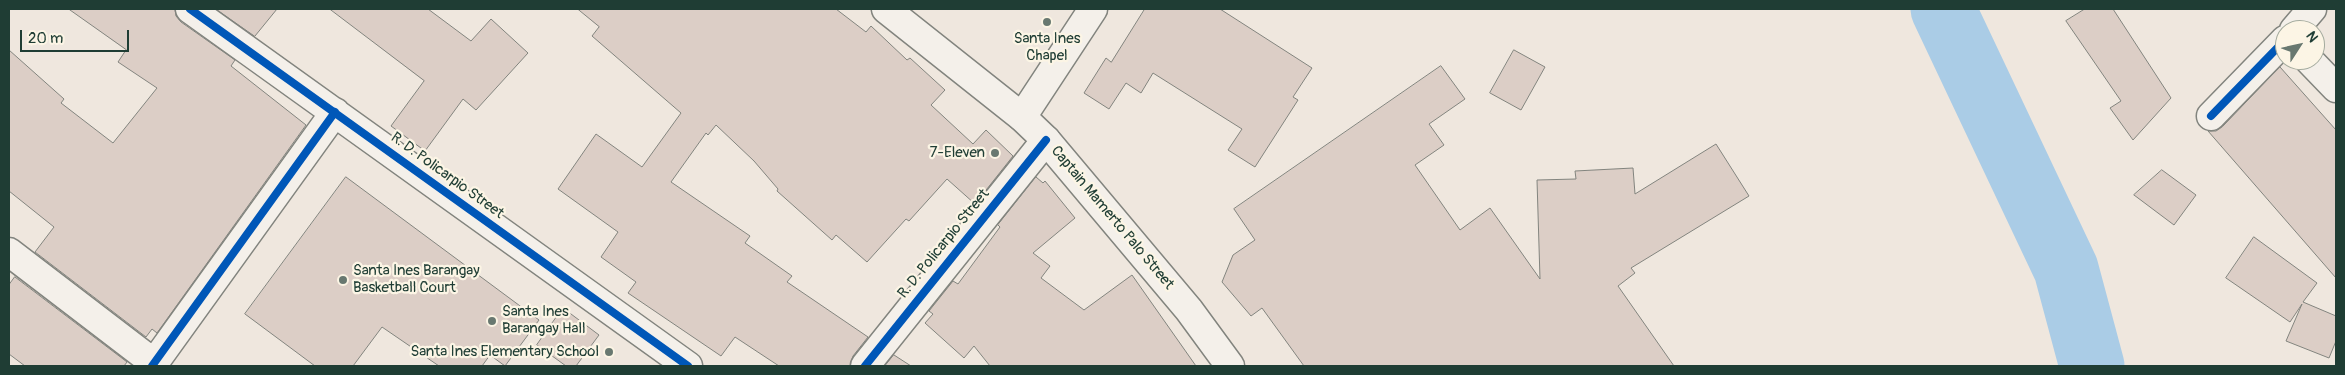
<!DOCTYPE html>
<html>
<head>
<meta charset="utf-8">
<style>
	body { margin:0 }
	#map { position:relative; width:2345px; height:375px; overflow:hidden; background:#efe7de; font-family:Pangolin,sans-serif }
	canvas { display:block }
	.frame { position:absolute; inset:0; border:10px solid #1f3d34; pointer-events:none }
	.north { position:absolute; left:2275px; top:20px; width:50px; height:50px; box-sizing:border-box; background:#fcf5e5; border:1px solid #a4ab9e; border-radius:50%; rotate:55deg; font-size:14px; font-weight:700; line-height:20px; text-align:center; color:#1f3d34 }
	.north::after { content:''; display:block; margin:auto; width:18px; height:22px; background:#687870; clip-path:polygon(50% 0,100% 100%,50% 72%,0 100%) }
	.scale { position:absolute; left:20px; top:30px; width:109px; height:22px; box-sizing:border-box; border:2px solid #1f3d34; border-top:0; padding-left:6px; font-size:15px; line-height:18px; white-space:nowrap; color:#1f3d34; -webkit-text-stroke:4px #fcf5e5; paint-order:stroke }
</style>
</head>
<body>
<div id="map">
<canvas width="2345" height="375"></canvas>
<div class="frame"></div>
<div class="north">N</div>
<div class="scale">20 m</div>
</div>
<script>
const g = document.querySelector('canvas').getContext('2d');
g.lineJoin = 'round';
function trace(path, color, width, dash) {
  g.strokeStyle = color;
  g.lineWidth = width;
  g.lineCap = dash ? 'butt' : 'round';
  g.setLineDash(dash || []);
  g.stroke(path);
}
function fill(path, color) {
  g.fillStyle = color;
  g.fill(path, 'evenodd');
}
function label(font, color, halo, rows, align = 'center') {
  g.font = font + ' Pangolin,sans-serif';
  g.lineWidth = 4.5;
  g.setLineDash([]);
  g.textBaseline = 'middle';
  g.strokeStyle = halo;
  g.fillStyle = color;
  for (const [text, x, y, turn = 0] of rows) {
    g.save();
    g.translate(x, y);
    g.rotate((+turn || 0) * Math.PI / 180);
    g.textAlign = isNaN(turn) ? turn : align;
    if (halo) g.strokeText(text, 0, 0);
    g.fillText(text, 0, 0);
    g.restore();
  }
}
trace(new Path2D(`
	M 1943,9 L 2066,269 L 2092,366`), '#aacce6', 65);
const building = new Path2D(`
	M 69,9 L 175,9 L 176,16 L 181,22 L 235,60 L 231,66 L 306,125 L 157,333 L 152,329 L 146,337 L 35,252 L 54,227 L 9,191 L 9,50 L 64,99 L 61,103 L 113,143 L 157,88 L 118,62 L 126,50 Z
	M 216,9 L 277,9 L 255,36 Z
	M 330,9 L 428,9 L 471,41 L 491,19 L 528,53 L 476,110 L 463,99 L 425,151 L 391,126 L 424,81 Z
	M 578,9 L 836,9 L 866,32 L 871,26 L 907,60 L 910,58 L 945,90 L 931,105 L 973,144 L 986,130 L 1013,156 L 975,204 L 947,179 L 909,221 L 906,219 L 867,262 L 836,235 L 832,240 L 777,191 L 778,189 L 754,161 L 716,125 L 708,135 L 706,133 L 671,182 L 750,236 L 745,243 L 792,276 L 787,282 L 868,337 L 853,356 L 850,366 L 779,366 L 735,337 L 721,356 L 628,293 L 636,282 L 601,257 L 618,232 L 558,189 L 596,134 L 642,167 L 681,113 L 592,36 L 599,27 Z
	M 1145,9 L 1220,9 L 1312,68 L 1293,97 L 1298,100 L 1255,167 L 1228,150 L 1242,129 L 1153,73 L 1141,93 L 1126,83 L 1109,109 L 1084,93 L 1106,58 L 1111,62 Z
	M 2085,9 L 2113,9 L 2171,98 L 2133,140 L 2110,108 L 2121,101 L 2066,21 Z
	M 1514,50 L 1545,67 L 1521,110 L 1490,93 Z
	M 1441,66 L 1465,99 L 1429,124 L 1444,145 L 1415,165 L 1460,230 L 1490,208 L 1540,279 L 1537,180 L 1576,179 L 1575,171 L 1633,168 L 1635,194 L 1716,144 L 1749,196 L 1631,268 L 1635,273 L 1618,286 L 1674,366 L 1304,366 L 1262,308 L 1251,316 L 1222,282 L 1233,255 L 1255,240 L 1234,209 Z
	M 2280,67 L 2336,130 L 2336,278 L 2208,131 L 2216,131 L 2222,127 Z
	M 2162,170 L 2196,195 L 2174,225 L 2134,195 Z
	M 346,177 L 539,320 L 505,366 L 490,355 L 482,366 L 439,366 L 382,327 L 353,366 L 315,366 L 245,314 Z
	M 1036,177 L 1043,183 L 1045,181 L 1075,218 L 1033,253 L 1050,266 L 1041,278 L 1084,310 L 1132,275 L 1196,366 L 990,366 L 974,346 L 964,358 L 925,323 L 933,314 L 929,311 L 953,281 L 958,284 L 1000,227 L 998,225 Z
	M 2254,237 L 2317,283 L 2303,302 L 2336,316 L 2336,341 L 2329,358 L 2286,341 L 2302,304 L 2290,322 L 2226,278 Z
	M 15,277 L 127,362 L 124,366 L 25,366 L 9,354 L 9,285 Z
	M 563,308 L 599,335 L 576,366 L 566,366 L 537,345 Z
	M 894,355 L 911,366 L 885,366 Z`);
fill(building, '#dccec6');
trace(building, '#82847e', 1);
const minor = new Path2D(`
	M 190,9 L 688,366
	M 2294,30 L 2312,9
	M 2309,60 L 2336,88
	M 2211,116 L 2285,40
	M 1022,117 L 1093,9
	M 9,252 L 154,363
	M 152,366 L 335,112
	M 865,366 L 1046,140`);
const major = new Path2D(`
	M 886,9 L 1022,117 L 1046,140 L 1189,310 L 1230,366`);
trace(minor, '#82847e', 31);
trace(major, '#82847e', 31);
trace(minor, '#f4f0ea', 28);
trace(major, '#f4f0ea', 28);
trace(new Path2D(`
	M 190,9 L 688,366
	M 2211,116 L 2285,40
	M 152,366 L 335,112
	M 865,366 L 1046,140`), '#0057b8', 8);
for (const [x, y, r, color] of [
	[1047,22,5,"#687870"],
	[995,153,5,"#687870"],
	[343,280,5,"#687870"],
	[492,321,5,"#687870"],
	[609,352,5,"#687870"]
]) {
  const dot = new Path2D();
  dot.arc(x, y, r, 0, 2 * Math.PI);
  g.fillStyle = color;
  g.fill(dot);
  trace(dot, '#fcf5e5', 2);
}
label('15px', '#1f3d34', '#fcf5e5', [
	["Santa Ines",1047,39,"center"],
	["Chapel",1047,56,"center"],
	["7-Eleven",985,153],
	["Santa Ines Barangay",353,271,"left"],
	["Basketball Court",353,288,"left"],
	["Santa Ines",502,312,"left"],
	["Barangay Hall",502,329,"left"],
	["Santa Ines Elementary School",599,352]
], 'right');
label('15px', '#1f3d34', '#fcf5e5', [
	["R. D. Policarpio Street",447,176,36],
	["Captain Mamerto Palo Street",1112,218,50],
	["R. D. Policarpio Street",944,244,-51]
]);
</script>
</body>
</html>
